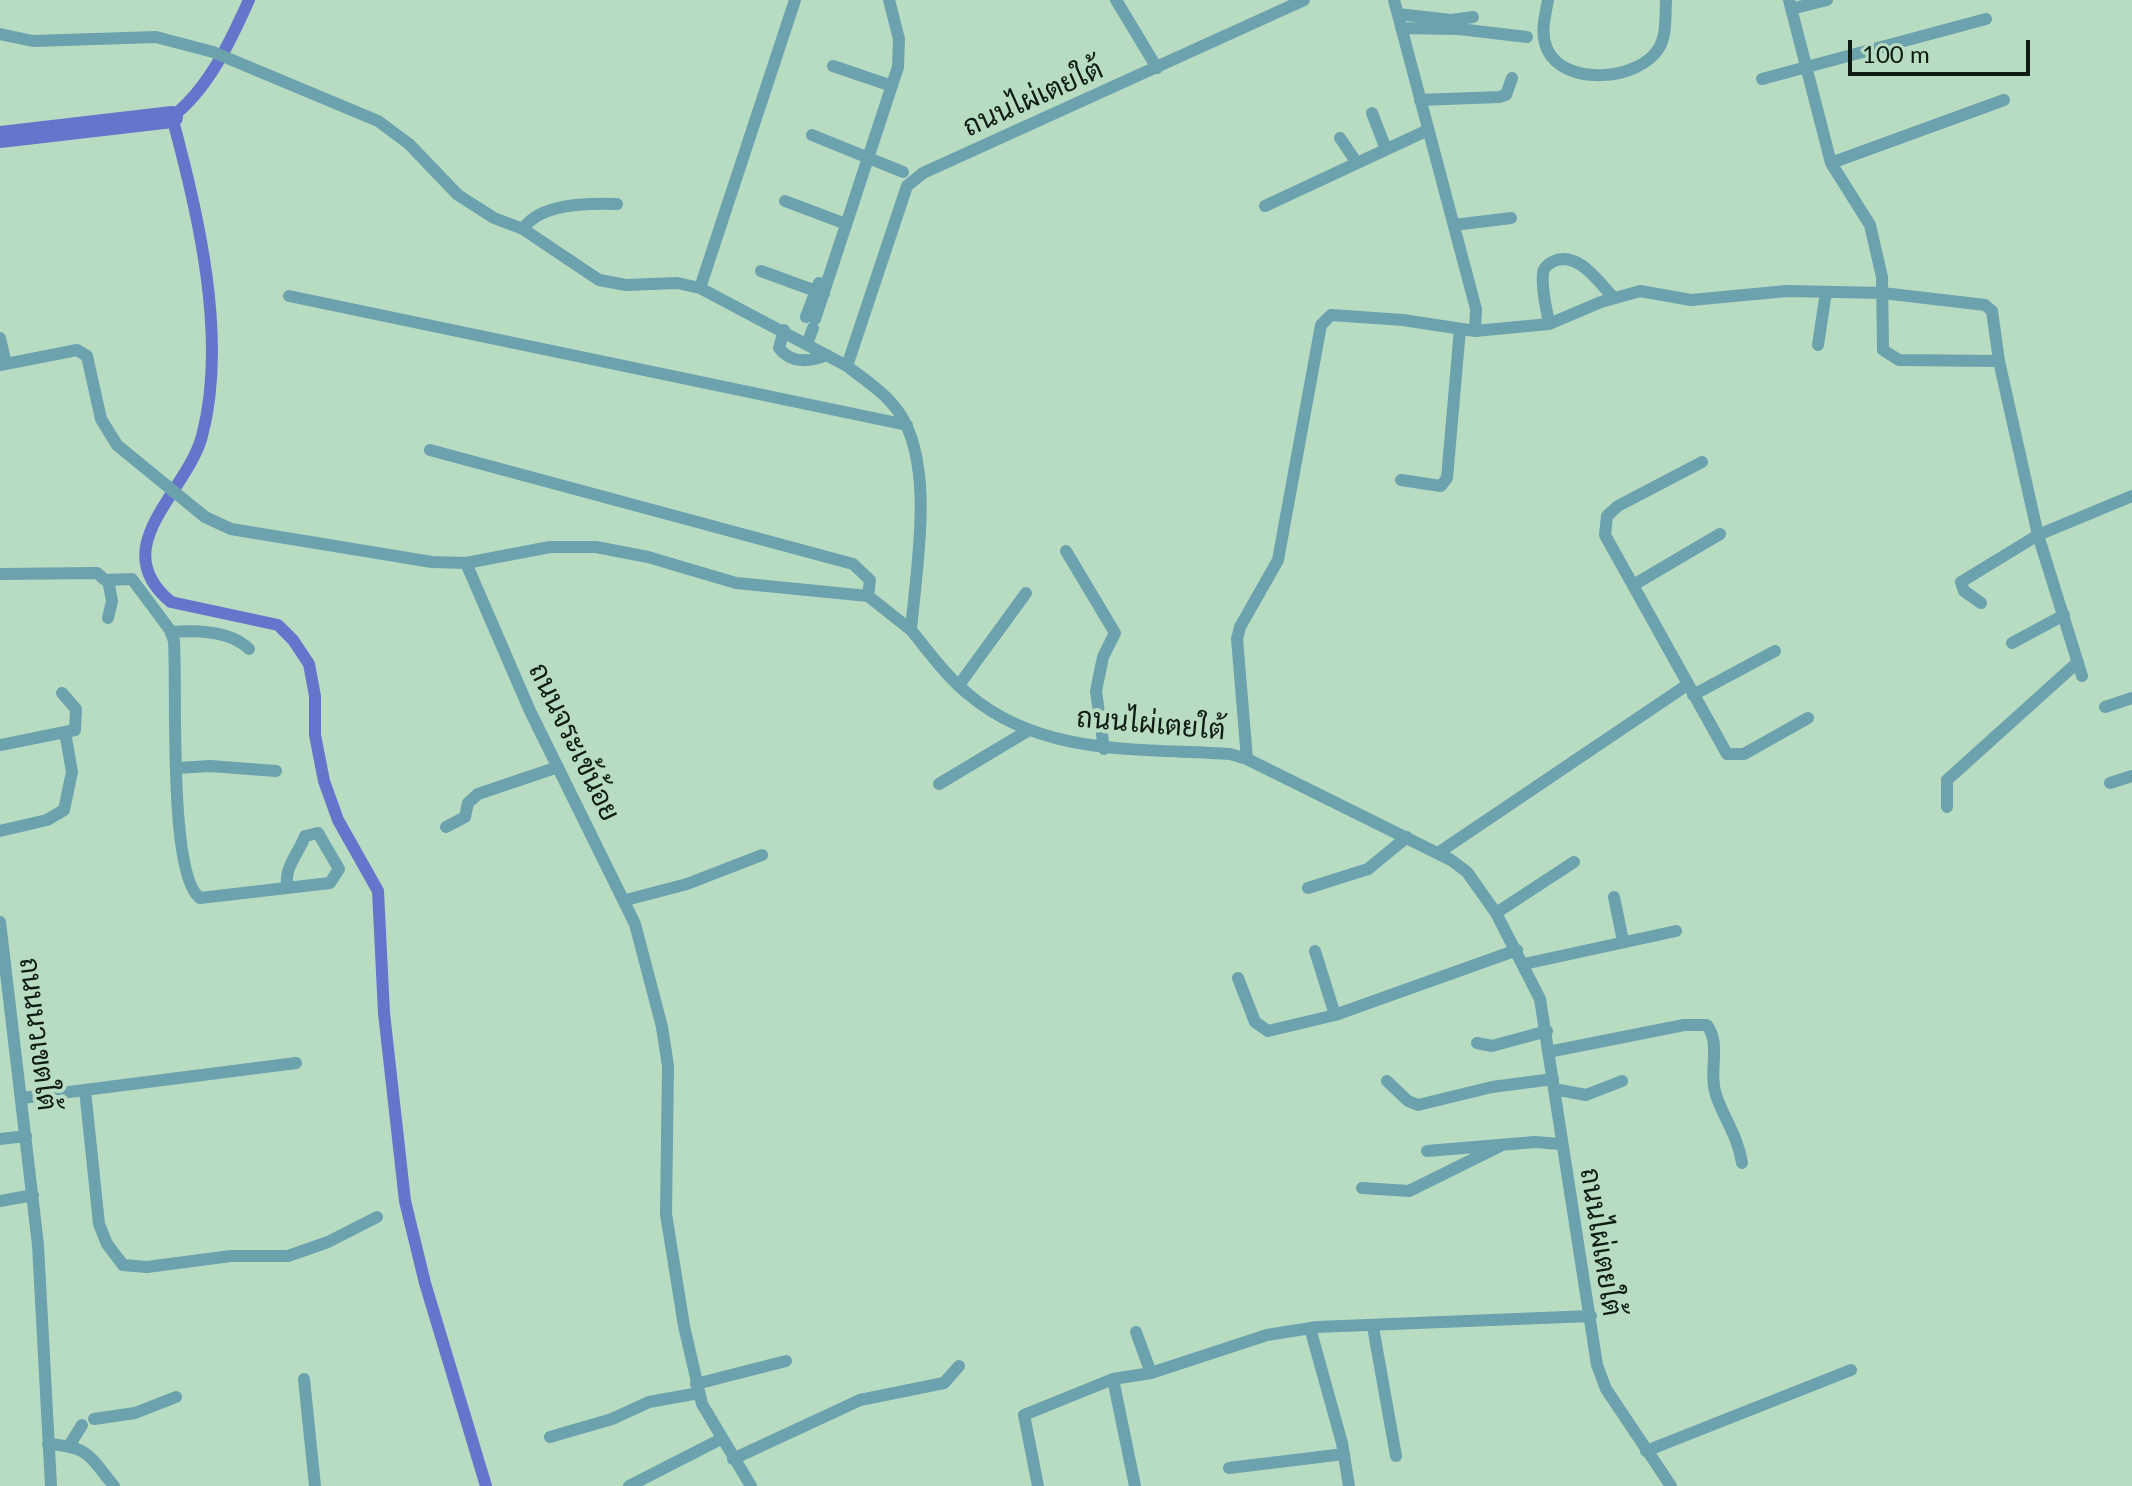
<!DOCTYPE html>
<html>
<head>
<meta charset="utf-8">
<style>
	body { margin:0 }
	#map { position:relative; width:2132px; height:1486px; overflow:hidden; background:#b8dcc2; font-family:Lato,sans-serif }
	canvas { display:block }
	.scale { position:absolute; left:1848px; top:40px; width:182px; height:36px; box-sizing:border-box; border:4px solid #0f1c13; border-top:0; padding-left:10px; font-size:24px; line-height:28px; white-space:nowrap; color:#0f1c13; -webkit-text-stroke:6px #b8dcc2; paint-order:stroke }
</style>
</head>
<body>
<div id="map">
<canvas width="2132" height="1486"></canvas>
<div class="scale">100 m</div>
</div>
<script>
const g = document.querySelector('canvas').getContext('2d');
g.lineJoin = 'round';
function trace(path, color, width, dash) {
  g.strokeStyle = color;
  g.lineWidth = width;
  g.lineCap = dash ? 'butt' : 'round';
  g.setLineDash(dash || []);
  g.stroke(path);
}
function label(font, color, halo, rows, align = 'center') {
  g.font = font + ' Lato,Sarabun,sans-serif';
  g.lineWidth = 8;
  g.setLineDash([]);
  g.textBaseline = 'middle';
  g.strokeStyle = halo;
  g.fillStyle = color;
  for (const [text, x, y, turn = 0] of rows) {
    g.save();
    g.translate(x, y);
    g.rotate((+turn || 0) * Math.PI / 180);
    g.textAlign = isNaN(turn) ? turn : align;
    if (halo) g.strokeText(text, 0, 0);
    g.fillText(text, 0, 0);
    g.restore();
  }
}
trace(new Path2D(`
	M 249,0 C 230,42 209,88 172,117 C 198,212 228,339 202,436 C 187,493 104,547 171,602 L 278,625 L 293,640 L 309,664 L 315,696 L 315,735 L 324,781 L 338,820 L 378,891 L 384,1013 L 405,1201 L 425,1283 L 486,1486`), '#6675cc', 12);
trace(new Path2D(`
	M 0,137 L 172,117`), '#6675cc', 22);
trace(new Path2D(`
	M 1116,0 L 1157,68
	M 1304,0 L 923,173 L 907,186 L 847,366 C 865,380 885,393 898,411 C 936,464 916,569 911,630 C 929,652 947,677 968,694 C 1042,757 1140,748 1230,754 L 1247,759 L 1451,860 L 1467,872 L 1496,913 L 1540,999 L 1597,1365 L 1606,1389 L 1671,1486
	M 1548,0 C 1545,17 1540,32 1547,49 C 1564,87 1639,81 1659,48 C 1667,35 1665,15 1666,0
	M 1789,0 L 1831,163 L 1870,225 L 1882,277 L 1883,350 L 1899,360 L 1999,361
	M 1791,9 L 1827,0
	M 1398,14 L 1451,20 L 1473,17
	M 1401,28 L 1459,29 L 1527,37
	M 0,34 L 33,41 L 156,37 L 213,52 L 378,121 L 409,144 L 458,195 L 494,218 L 523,229 L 599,280 L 626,285 L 677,283 L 700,288 L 847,366
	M 833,66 L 892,86
	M 1762,79 L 1986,19
	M 1420,100 L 1499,97 L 1506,95 L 1512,78
	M 1372,113 L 1386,149
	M 812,135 L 903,172
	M 1340,138 L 1357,163
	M 1831,163 L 2004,100
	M 785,201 L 846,224
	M 1265,206 L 1428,130
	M 1454,225 L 1511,218
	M 523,229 C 540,203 588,203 617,204
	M 761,271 L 824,294
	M 700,288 L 795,0
	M 289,296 L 907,425
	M 806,317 L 819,283
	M 815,319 L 898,67 L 899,39 L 889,0
	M 1549,324 C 1547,309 1541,290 1543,274 C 1543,268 1548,264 1554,261 C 1579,251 1599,283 1614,298
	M 784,330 L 779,348 C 791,364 810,362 827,355
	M 1475,331 L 1549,324 L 1601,302 L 1640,291 L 1691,300 L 1787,291 L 1883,293 L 1985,305 L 1992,311 L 1999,361 L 2038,535 L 2082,676
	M 0,338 L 6,364
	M 807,344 L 813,328
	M 1818,345 L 1826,292
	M 0,365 L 77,350 L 87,356 L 101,419 L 117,445 L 205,517 L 231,529 L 432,562 L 466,563 L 550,547 L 596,547 L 648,557 L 736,583 L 868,596 L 911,630
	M 430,450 L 853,564 L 870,580 L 868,596
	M 1702,462 L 1618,506 L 1607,516 L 1605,535 L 1727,754 L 1744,754 L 1808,718
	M 1401,480 L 1441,486 L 1447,478 L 1460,329
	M 1066,551 L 1115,633 L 1103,657 L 1096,691 L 1104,749
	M 466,563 L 530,711 L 635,924 L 662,1027 L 668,1066 L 666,1214 L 684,1326 L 702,1404 L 751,1486
	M 0,574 L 97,573 L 105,580 L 132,579 L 170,630 L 174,641 C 177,686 168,876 200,898 L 330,883 L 339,869 L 318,833 L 305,836 C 299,853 282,870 288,888
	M 1635,584 L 1720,534
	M 1981,603 L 1964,591 L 1961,582 L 2038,535 L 2132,496
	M 108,618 L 112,601 L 108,580
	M 171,632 C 196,630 230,630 249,649
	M 2012,643 L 2064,615
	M 959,685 L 1026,593
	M 1693,695 L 1775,651
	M 2105,707 L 2132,698
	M 0,745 L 75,730 L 76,709 L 62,693
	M 1247,759 L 1237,639 L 1240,627 L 1278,560 L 1321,325 L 1331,315 L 1403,320 L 1475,331 L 1476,309 L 1394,0
	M 177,768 L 210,766 L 276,771
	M 2110,783 L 2132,776
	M 939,784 L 1029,730
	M 1947,807 L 1947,780 L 2078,662
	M 446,827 L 465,817 L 468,803 L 478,794 L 558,767
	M 0,831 L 47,820 L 64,810 L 72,772 L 65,732
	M 1438,853 L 1687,685
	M 1308,888 L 1368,869 L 1407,837
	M 1614,897 L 1623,941
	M 626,900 L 687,884 L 762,855
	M 1496,913 L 1574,862
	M 0,922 L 38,1245 L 51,1486
	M 1315,951 L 1335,1015
	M 1524,964 L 1676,931
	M 1238,978 L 1255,1022 L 1268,1031 L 1335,1015 L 1517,950
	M 1477,1043 L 1492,1046 L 1547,1031
	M 1548,1052 L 1684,1025 L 1707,1025 C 1722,1046 1707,1073 1717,1098 C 1726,1122 1738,1137 1742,1163
	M 1387,1081 L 1408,1101 L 1418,1105 L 1492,1087 L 1553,1079
	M 1554,1089 L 1586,1095 L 1622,1081
	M 85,1090 L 99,1224 L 107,1244 L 123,1265 L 147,1267 L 231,1256 L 288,1256 L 328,1242 L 377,1217
	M 22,1098 L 296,1063
	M 0,1139 L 26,1136
	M 1427,1151 L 1535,1142 L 1560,1144
	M 1362,1188 L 1409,1191 L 1500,1146
	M 0,1201 L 33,1195
	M 1373,1327 L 1396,1456
	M 1310,1328 L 1342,1443 L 1349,1486
	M 1136,1332 L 1151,1373
	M 304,1379 L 315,1486
	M 1113,1379 L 1135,1486
	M 696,1384 L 786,1361
	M 94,1419 L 135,1413 L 176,1397
	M 550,1437 L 612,1419 L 649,1402 L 699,1393
	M 48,1444 C 90,1447 89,1456 114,1486
	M 69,1446 L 82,1425
	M 1646,1451 L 1851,1370
	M 733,1459 L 860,1400 L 944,1383 L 959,1366
	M 1229,1468 L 1344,1454
	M 629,1486 L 721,1439
	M 1038,1486 L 1024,1415 L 1113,1379 L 1151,1373 L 1267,1335 L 1317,1327 L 1591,1316`), '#6ba2ae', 12);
label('28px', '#0f1c13', '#b8dcc2', [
	["ถนนไผ่เตยใต้",1033,98,-24],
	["ถนนไผ่เตยใต้",1151,724,5],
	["ถนนจระเข้น้อย",574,742,64],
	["ถนนนวเขตใต้",38,1034,83],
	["ถนนไผ่เตยใต้",1601,1242,81]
]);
</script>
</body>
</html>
